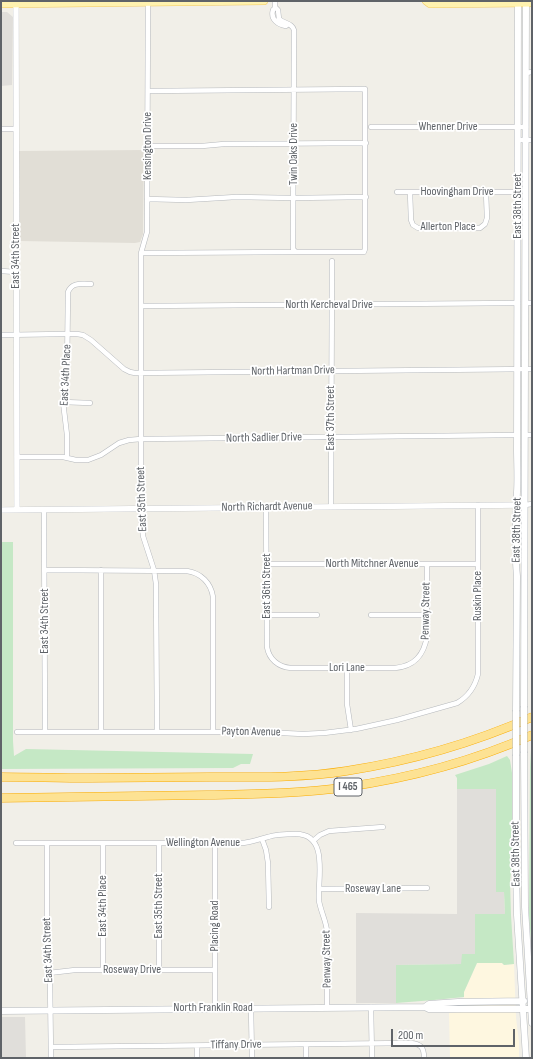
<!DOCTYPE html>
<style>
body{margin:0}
#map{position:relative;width:533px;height:1059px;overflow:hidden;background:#f1efe8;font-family:"Sofia Sans Condensed",sans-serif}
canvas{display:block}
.frame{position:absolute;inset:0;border:2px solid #5f6368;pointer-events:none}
.scale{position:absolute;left:391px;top:1029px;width:124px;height:18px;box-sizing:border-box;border:2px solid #5f6368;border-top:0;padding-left:5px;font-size:12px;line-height:14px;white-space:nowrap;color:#5f6368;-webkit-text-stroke:3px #fff;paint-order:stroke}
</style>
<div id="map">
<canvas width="533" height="1059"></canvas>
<div class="frame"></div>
<div class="scale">200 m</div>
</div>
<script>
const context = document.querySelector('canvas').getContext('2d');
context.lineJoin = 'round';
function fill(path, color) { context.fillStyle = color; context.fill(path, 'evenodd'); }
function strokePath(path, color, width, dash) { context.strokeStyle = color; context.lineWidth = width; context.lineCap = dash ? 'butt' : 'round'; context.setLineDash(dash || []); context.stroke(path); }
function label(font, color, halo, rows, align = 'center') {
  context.font = font + ' "Sofia Sans Condensed",sans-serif'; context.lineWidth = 3.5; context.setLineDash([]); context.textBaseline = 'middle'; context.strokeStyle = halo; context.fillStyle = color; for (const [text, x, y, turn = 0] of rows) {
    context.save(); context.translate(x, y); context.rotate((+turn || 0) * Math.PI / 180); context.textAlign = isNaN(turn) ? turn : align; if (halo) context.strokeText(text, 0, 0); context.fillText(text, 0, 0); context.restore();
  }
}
fill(new Path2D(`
 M477 963H502L504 965 514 964 516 1018 519 1042V1058H450L449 1013 463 1012 464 992Z`), '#fef7e0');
fill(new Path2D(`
 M1 12H7L13 17 12 85 1 86Z
 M496 788V892H504L505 914 475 954 461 964 396 965V1003H356V913L457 914V789Z
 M1 1017H25L26 1058H1Z`), '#e0deda');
fill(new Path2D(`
 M144 150 143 222V234L140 242 135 243 20 241 19 151Z`), '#e1ded6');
fill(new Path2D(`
 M1 542H13V741L14 756 26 749 253 754 250 764H241L233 768 1 769Z
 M532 749V942H531L529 915 530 767 531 750Z
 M507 756 510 760 512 773V865L510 881 511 915 514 964 504 965 502 963H477L464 992V997L434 1000 396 1003V965L461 964 462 954H475V914H505L504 892H496V789H457V778L455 775 489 764Z`), '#c5e8c5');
const minor = new Path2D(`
 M275 1C275 2 275 6 275 8 275 9 273 9 273 10 270 20 279 25 286 26L288 24
 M148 2 147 232 141 253V517L143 536 154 570 156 584 157 732
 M526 73 532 72
 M148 91C220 90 293 90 365 89V249L364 252H296L293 249 294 30C292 23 285 24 279 19L278 10 275 7
 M371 127H526
 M1 129H16
 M518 140H532
 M147 146H202L224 144 366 143
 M397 192H518
 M410 192 411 220 413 225 418 228H480L485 224 487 218 486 192
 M147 199 186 200 236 197 293 198 366 197
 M141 253 296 252
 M1 271 16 272
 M525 303H532
 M141 306 518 303
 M1 335 63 334H77L83 335 91 340 124 369 130 372 135 373 532 369
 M63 402 90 403
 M525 435H532
 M17 457H63L76 460H88L101 455 119 443 129 440 141 439 517 435
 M67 457V435L64 410 63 402 64 391 67 372 68 292C72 282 82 284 91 284
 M525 505 532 504
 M331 507 332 261
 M266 508 267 647C269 659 278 667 291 668H395C415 666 424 655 427 636V564
 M44 510 45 732
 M267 564H478
 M45 570 187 571C201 573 211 583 213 597V732
 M267 615H317
 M371 615H427
 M347 668V704L351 730
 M17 732H262L303 734 324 733 356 729 397 720 457 703C469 696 475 687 478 674V505
 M101 732V570
 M262 839 266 850 268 863 269 907
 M313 841 320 835 329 831 383 827
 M16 843H241C251 843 259 839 268 837 277 834 287 834 296 834 330 834 317 881 319 901 321 912 326 921 327 931V1008
 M47 843V953L50 981 51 1058
 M103 843V970
 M215 843V1008
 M320 889 427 888
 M159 970V843
 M49 973 75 970H215
 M371 1007 372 1058
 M251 1008 252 1058
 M306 1044V1058
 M197 1046V1058
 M51 1047 410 1043C421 1044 424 1047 424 1058`);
const tertiary = new Path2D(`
 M16 3 17 510
 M1 510 525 505`);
const secondary = new Path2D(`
 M524 706 526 1
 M516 710 517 576C514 548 516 520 517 492 518 478 517 463 517 448L518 1
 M524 753 525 907 532 1023
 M516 756V864L517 915 526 1058
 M425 1007 429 1004 458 1002 524 1001
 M1 1011 425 1007 429 1009H532`);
const primary = new Path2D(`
 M426 1 430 4 532 3
 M1 4 264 1`);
const motorway = new Path2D(`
 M1 777C30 777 60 778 89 778 129 778 170 777 210 777 256 777 301 778 346 771 410 761 473 743 532 717
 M1 798C70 797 138 796 207 795 253 794 300 794 346 787 410 778 473 761 532 735`);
strokePath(minor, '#b5b8bc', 5.5);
strokePath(tertiary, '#b5b8bc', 6);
strokePath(secondary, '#b6babf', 7);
strokePath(primary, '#f2c960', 8);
strokePath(motorway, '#f9ab00', 9);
strokePath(minor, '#fff', 4.5);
strokePath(tertiary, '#fff', 5.5);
strokePath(secondary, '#fff', 6);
strokePath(primary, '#fff2af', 7);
strokePath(motorway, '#fde293', 8);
const secondaryBridge = new Path2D(`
 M524 706V753
 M516 710V756`);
strokePath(secondaryBridge, '#b6babf', 7, []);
strokePath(secondaryBridge, '#fff', 6);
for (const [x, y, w] of [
 [348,787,28]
]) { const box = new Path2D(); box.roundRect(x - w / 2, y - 9, w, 18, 3); context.fillStyle = '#fff'; context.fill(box); strokePath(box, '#5f6368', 1); }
label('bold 11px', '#5f6368', null, [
 ["I 465",348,787]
]);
label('12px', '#5f6368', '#fff', [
 ["Whenner Drive",448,127],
 ["Kensington Drive",148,146,-90],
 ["Twin Oaks Drive",294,154,-90],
 ["Hoovingham Drive",457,192],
 ["East 38th Street",518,206,-90],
 ["Allerton Place",448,227],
 ["East 34th Street",16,256,-90],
 ["North Kercheval Drive",329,305],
 ["North Hartman Drive",293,371,-1],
 ["East 34th Place",66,375,-87],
 ["East 37th Street",331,418,-90],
 ["North Sadlier Drive",264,438,-1],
 ["East 35th Street",142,499,-92],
 ["North Richardt Avenue",267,507,-1],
 ["East 38th Street",517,530,-89],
 ["North Mitchner Avenue",372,564],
 ["East 36th Street",267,586,-90],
 ["Ruskin Place",478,596,-90],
 ["Penway Street",426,611,-89],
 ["East 34th Street",45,621,-90],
 ["Lori Lane",347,668],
 ["Payton Avenue",251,732,1],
 ["Wellington Avenue",203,843],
 ["East 38th Street",516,854,-91],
 ["Roseway Lane",373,889],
 ["East 34th Place",103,906,-90],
 ["East 35th Street",159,906,-90],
 ["Placing Road",215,926,-90],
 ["East 34th Street",48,950,-92],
 ["Penway Street",327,959,-91],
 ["Roseway Drive",132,970],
 ["North Franklin Road",213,1008],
 ["Tiffany Drive",236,1045,-1]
]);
</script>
